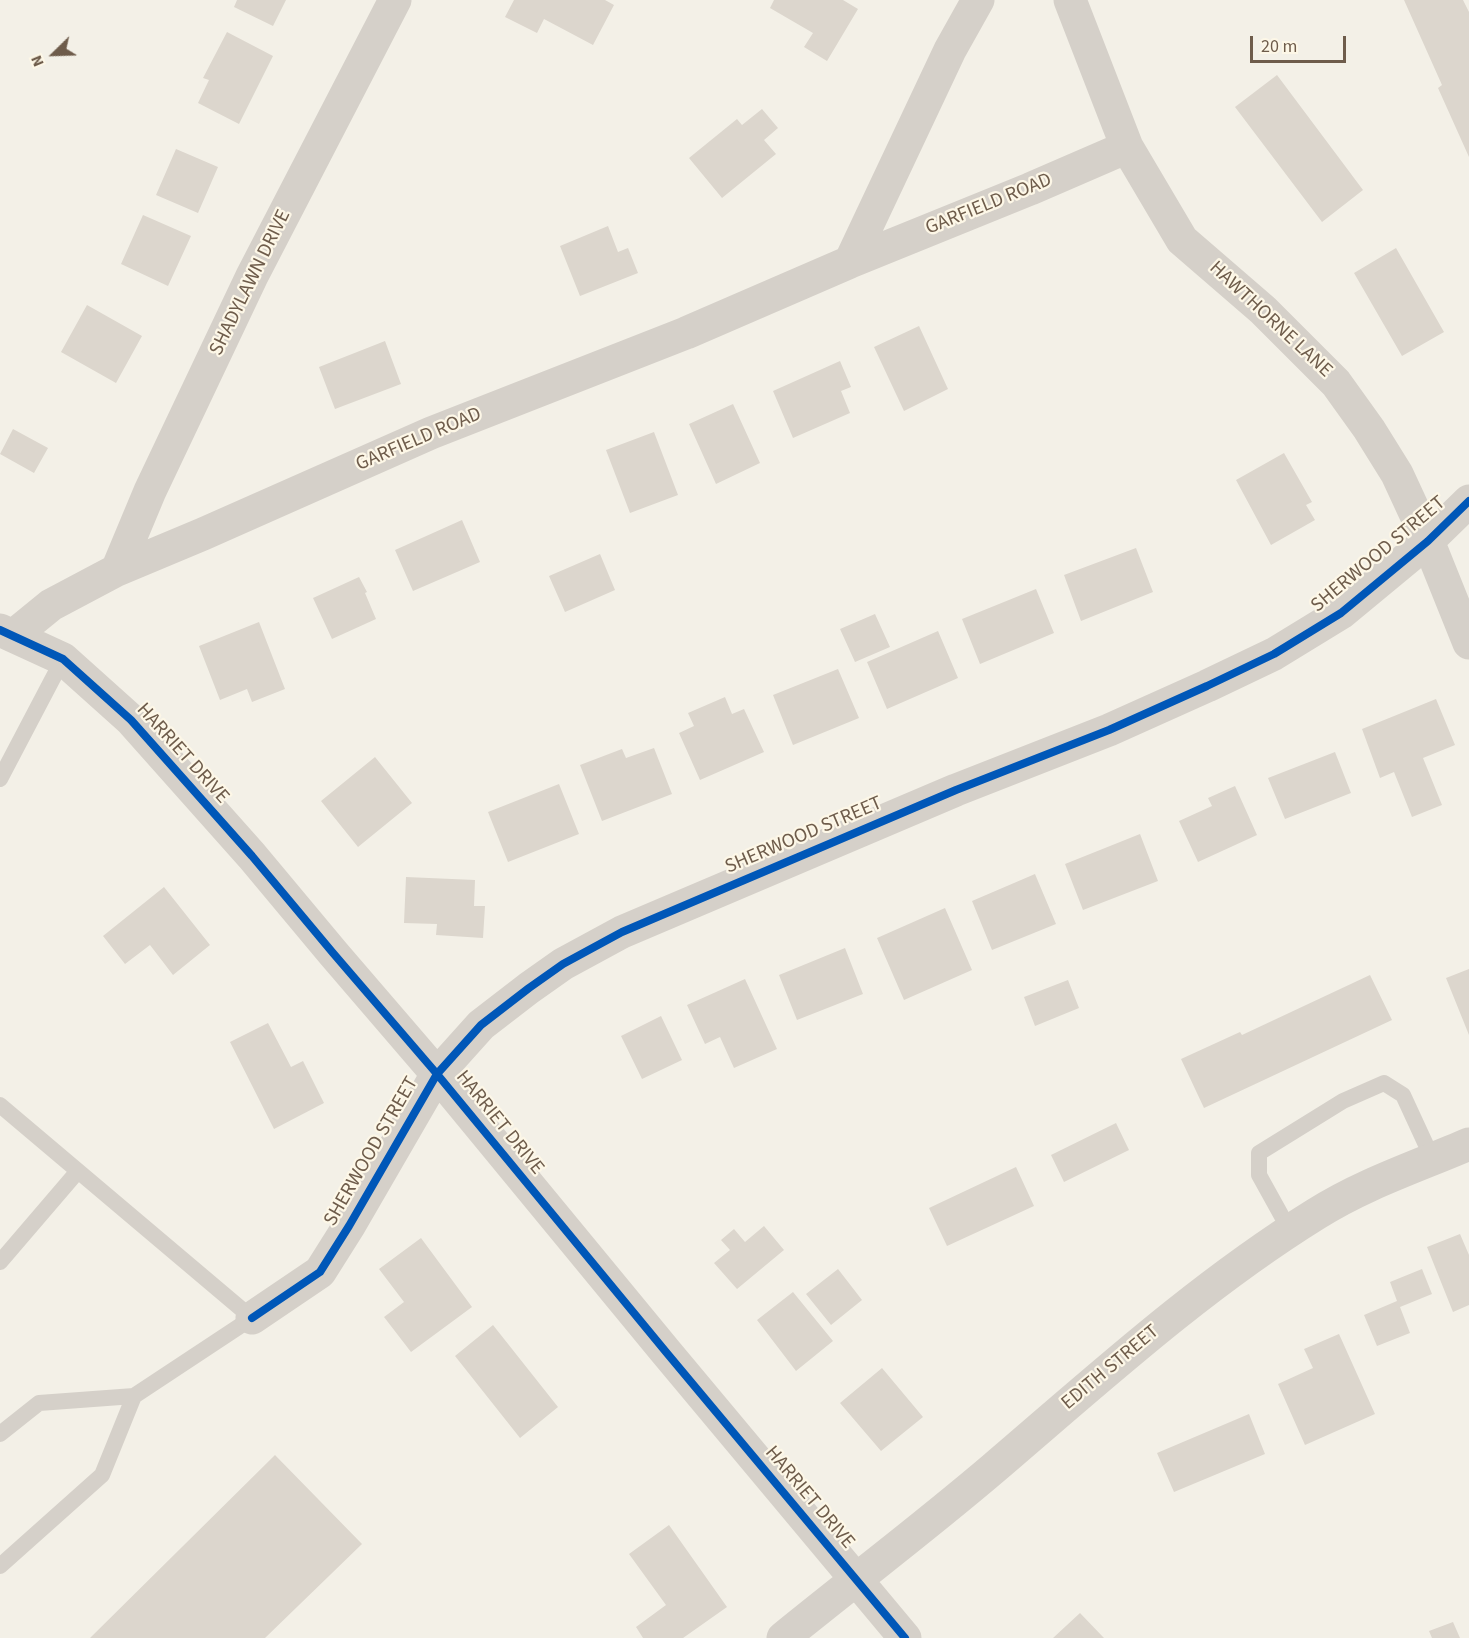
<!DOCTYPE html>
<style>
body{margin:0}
#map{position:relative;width:1469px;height:1638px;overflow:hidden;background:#f3f0e7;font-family:"Source Sans 3",sans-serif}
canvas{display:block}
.north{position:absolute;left:24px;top:24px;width:60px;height:60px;-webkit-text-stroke:4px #fdf7e7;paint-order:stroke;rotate:247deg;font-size:16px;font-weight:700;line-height:24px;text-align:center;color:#6e5c4b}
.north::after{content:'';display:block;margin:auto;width:21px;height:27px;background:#6e5c4b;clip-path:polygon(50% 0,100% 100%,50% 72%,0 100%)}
.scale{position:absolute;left:1250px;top:36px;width:96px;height:27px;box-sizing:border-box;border:3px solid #6e5c4b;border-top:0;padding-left:8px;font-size:18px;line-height:21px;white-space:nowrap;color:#6e5c4b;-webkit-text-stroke:4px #fdf7e7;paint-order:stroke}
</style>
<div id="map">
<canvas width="1469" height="1638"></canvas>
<div class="north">N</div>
<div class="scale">20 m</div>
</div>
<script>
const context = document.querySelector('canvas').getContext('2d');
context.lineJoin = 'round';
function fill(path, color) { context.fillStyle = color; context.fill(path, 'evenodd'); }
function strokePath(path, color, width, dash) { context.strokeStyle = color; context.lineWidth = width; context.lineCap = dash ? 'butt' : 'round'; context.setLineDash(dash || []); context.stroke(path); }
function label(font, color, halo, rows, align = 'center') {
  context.font = font + ' "Source Sans 3",sans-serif'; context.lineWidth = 4.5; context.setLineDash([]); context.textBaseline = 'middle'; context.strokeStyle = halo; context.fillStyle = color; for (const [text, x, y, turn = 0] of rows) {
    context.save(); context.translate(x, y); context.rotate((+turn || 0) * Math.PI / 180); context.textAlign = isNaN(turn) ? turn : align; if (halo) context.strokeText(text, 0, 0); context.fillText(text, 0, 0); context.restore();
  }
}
fill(new Path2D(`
 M237 0H286L273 26 234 7Z
 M514 0H605L614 5 593 45 544 19 537 33 505 17Z
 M774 0H843L858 9 827 61 804 47 813 33 770 8Z
 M1404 0H1463L1469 12V157L1438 88 1442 85Z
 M227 32 273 56 239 124 198 103 209 80 203 78Z
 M1277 75 1363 190 1322 222 1235 107Z
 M762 109 778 128 764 140 776 154 722 198 689 158 737 119 742 125Z
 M176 149 218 167 198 213 156 195Z
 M143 215 191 236 168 286 121 264Z
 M608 226 618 252 628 248 638 273 580 296 560 246Z
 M1396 248 1444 332 1402 356 1354 273Z
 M87 305 142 336 116 383 61 352Z
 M919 326 948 389 904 411 874 347Z
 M385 341 401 384 335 409 319 367Z
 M840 361 851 387 841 391 850 413 793 438 773 391Z
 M733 404 760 463 716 484 689 424Z
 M13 429 48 448 34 473 0 454Z
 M654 432 678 495 630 513 606 450Z
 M1284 453 1312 502 1306 505 1315 520 1271 545 1236 480Z
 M462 520 480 562 413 591 395 550Z
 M1136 548 1153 592 1081 621 1064 575Z
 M600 554 615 590 565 612 549 576Z
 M359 577 367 592 365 593 376 619 332 639 313 598Z
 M1036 589 1054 633 980 664 962 619Z
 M875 614 890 647 855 662 840 629Z
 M259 622 285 689 252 702 247 689 220 700 199 646Z
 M938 631 958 678 887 709 867 662Z
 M838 669 859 718 793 745 773 695Z
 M725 697 732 714 744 709 764 752 700 780 679 733 694 726 688 713Z
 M1436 699 1455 745 1423 758 1442 805 1412 817 1394 772 1380 778 1362 729Z
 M654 748 672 794 602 821 580 765 622 749 626 758Z
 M1335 752 1351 793 1285 819 1268 778Z
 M375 757 412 803 358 847 321 801Z
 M559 784 579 834 508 862 488 812Z
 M1235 786 1257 835 1198 862 1179 821 1212 806 1208 798Z
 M1140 834 1158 881 1083 910 1065 864Z
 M1035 874 1056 924 992 950 972 901Z
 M406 877 475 880 474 906H485L483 938 436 935 437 924 404 923Z
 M164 887 210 945 173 975 150 945 125 964 103 936Z
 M945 908 972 970 904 1000 877 938Z
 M845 948 863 994 797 1020 779 975Z
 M1469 969V1035L1446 978Z
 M1370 975 1392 1020 1204 1108 1181 1059 1240 1032 1242 1035Z
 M745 979 777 1049 734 1068 720 1037 705 1044 687 1005Z
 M1068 980 1079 1008 1035 1026 1024 997Z
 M661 1016 682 1060 642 1079 621 1036Z
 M268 1023 291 1067 303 1061 324 1103 274 1129 230 1042Z
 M1116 1123 1129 1150 1064 1182 1051 1155Z
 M1016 1167 1034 1206 947 1246 929 1208Z
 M764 1226 784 1250 737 1289 714 1263 730 1250 721 1240 734 1229 745 1242Z
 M1460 1234 1469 1255V1305L1453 1312 1427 1247Z
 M421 1238 472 1307 411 1352 384 1317 404 1302 379 1269Z
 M838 1269 862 1300 831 1325 806 1294Z
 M1422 1269 1432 1294 1400 1307 1410 1333 1377 1346 1364 1315 1397 1301 1390 1282Z
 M793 1292 833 1341 796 1371 757 1320Z
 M493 1325 558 1407 520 1438 455 1356Z
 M1339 1334 1375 1414 1305 1445 1278 1384 1313 1368 1304 1349Z
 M882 1368 923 1417 881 1451 840 1403Z
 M1249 1414 1265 1454 1174 1492 1157 1453Z
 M275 1455 362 1544 265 1638H90Z
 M669 1525 727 1607 683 1638H643L636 1627 666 1605 629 1554Z
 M1080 1613 1104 1638H1053Z
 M1453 1622 1460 1638H1432L1429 1631Z`), '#dcd6cd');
strokePath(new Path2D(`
 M0 779 63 659
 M0 1105 252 1318 134 1396 39 1403 0 1434
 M1290 1231 1259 1175V1153L1343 1101 1384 1083 1403 1095 1433 1160
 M0 1262 78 1171
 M0 1566 102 1475 134 1396`), '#d5d0c9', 16);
strokePath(new Path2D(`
 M1070 0 1127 147 1182 240 1263 310 1336 383 1369 429 1397 474 1428 541 1469 643
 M850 262 950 50 978 0
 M117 570 150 491 252 276 395 0
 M0 630 63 659 131 720 252 856 333 953 437 1074 666 1352 905 1638
 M13 636 51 605 117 570 203 534 431 433 686 333 850 262 1030 189 1127 147
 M252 1318 320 1272 349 1226 437 1074 481 1025 529 988 563 964 622 932 956 790 1109 730 1207 686 1274 654 1341 613 1428 541 1469 501
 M783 1638C853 1581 926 1526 995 1467 1098 1379 1200 1286 1316 1214 1363 1184 1418 1166 1469 1144`), '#d5d0c9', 33);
strokePath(new Path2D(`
 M0 630 63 659 131 720 252 856 333 953 437 1074 666 1352 905 1638
 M252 1318 320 1272 349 1226 437 1074 481 1025 529 988 563 964 622 932 956 790 1109 730 1207 686 1274 654 1341 613 1428 541 1469 501`), '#0057b8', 8);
label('20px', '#6e5c4b', '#fdf7e7', [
 ["GARFIELD ROAD",989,205,-22],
 ["SHADYLAWN DRIVE",251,283,-64],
 ["HAWTHORNE LANE",1270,320,43],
 ["GARFIELD ROAD",419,440,-23],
 ["SHERWOOD STREET",1379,555,-40],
 ["HARRIET DRIVE",182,754,48],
 ["SHERWOOD STREET",804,836,-23],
 ["HARRIET DRIVE",499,1123,51],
 ["SHERWOOD STREET",372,1152,-60],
 ["EDITH STREET",1111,1368,-40],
 ["HARRIET DRIVE",809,1498,50]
]);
</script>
